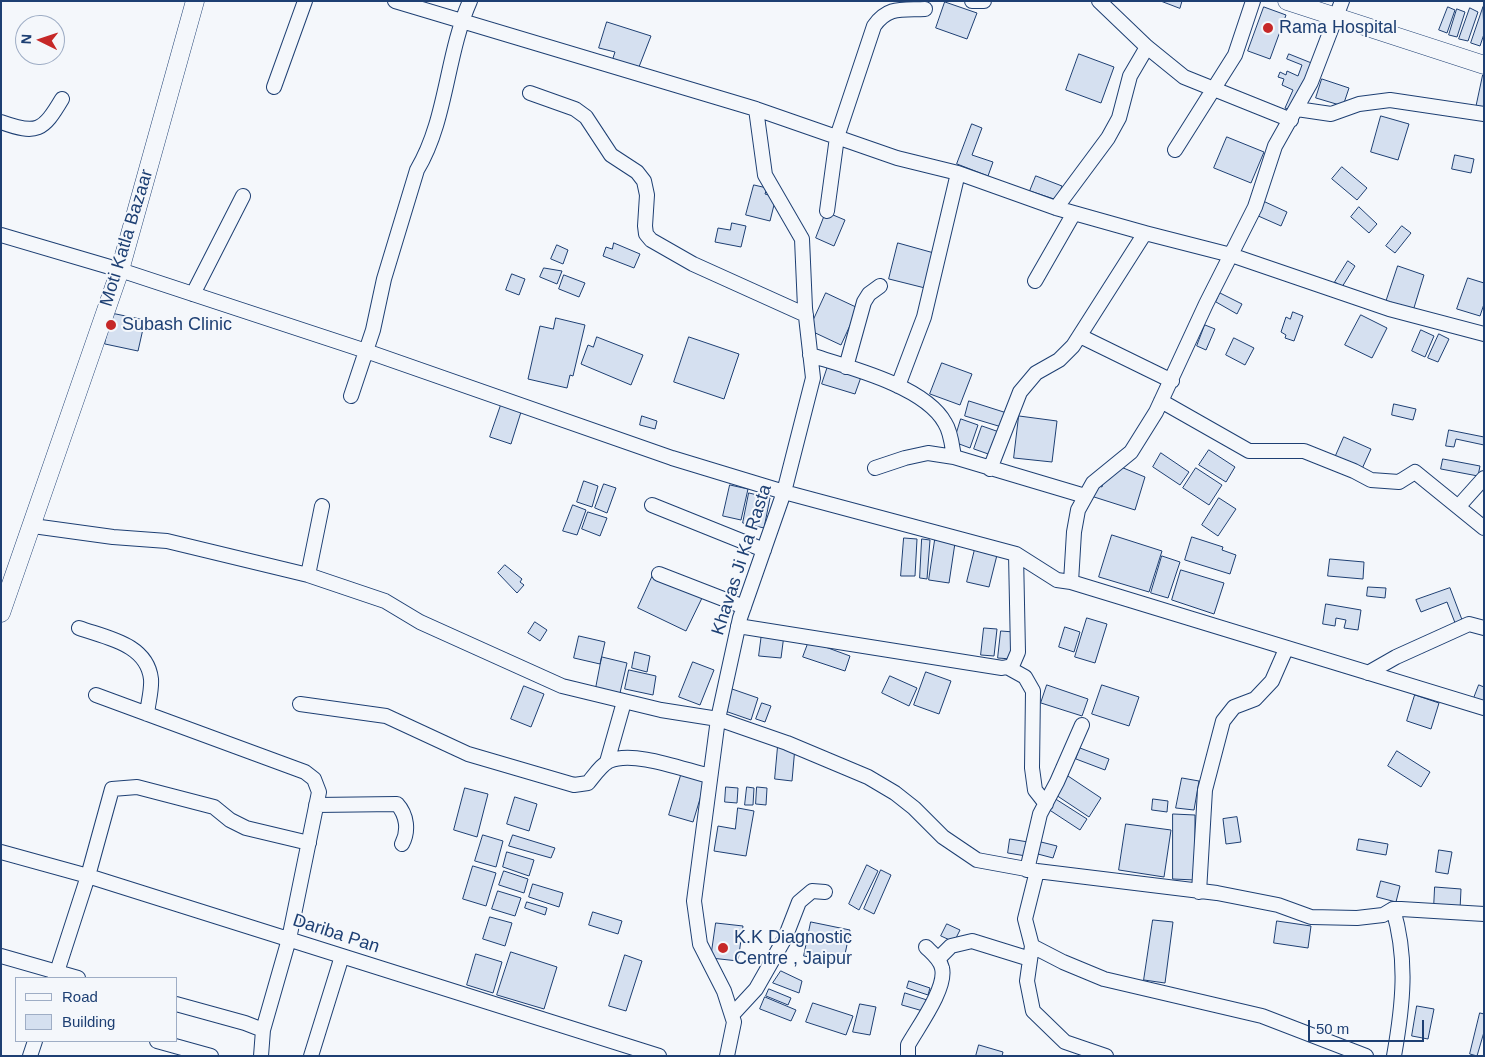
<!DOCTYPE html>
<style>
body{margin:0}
#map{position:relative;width:1485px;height:1057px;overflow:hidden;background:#f4f7fb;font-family:Helvetica,sans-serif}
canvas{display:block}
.frame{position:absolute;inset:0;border:2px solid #1d3f73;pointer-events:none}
.legend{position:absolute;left:15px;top:977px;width:162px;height:65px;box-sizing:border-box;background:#f4f7fb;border:1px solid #9eadc5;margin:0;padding:6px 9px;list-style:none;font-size:15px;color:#1d3f73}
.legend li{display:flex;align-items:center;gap:10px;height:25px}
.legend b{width:25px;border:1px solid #9eadc5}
.north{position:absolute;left:15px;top:15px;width:50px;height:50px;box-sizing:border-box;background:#f4f7fb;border:1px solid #9eadc5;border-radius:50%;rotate:274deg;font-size:14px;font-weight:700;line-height:20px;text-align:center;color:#1d3f73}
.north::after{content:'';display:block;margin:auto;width:18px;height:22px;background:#c62828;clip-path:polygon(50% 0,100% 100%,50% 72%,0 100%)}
.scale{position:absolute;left:1308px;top:1020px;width:116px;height:22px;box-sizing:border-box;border:2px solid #1d3f73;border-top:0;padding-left:6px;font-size:15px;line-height:18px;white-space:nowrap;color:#1d3f73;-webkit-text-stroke:4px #f4f7fb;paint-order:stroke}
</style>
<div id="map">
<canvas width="1485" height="1057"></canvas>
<div class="frame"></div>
<ul class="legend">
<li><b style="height:6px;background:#f4f7fb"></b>Road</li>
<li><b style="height:14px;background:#d5e0f0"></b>Building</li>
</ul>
<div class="north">N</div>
<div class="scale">50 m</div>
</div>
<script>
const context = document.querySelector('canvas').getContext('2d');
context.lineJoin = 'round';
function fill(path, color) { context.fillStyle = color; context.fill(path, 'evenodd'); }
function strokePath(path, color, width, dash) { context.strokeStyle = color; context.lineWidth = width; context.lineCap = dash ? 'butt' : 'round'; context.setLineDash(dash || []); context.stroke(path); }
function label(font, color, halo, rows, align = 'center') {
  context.font = font + ' Helvetica,sans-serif'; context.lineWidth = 4; context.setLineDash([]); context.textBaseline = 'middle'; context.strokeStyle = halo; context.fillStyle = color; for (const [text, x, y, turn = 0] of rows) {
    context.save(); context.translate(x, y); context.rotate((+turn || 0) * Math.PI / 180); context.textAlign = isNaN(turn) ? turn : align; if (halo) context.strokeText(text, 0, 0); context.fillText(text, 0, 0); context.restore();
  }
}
const building = new Path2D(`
 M1161 1H1182L1180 8Z
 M945 2 977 13 967 39 936 28Z
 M1264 7 1286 15 1270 59 1248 51Z
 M1448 7 1455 10 1447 33 1439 30Z
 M1483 7 1484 34 1480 46 1471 43Z
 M1470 8 1478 12 1468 41 1459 39Z
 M1457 9 1465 12 1457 37 1449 35Z
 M607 22 651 36 637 72 611 64 615 52 599 48Z
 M1079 54 1114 67 1101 103 1066 90Z
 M1289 54 1314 64 1294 112 1285 108 1293 90 1282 85 1284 79 1278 77 1280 72 1286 75 1287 71 1298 76 1302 65 1287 59Z
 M1483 75H1484V110L1476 108Z
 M1322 79 1349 88 1343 106 1316 98Z
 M1381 116 1409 124 1398 160 1371 152Z
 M972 124 982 128 972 155 993 162 988 176 957 164Z
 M1227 137 1264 152 1251 183 1214 168Z
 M1455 155 1474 159 1471 173 1452 169Z
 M1342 167 1367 188 1357 200 1332 179Z
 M1036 176 1062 186 1057 200 1030 191Z
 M754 185 767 188 765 194 776 197 770 221 746 215Z
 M1263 201 1287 212 1281 226 1256 215Z
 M1359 207 1377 224 1369 233 1351 217Z
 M826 212 845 220 834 246 816 238Z
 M732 223 746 226 741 247 715 242 718 228 730 230Z
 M1402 226 1411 233 1395 253 1386 246Z
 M614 243 640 254 634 268 603 256 606 247 612 249Z
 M898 243 934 253 925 288 889 279Z
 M557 245 568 250 563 264 551 259Z
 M1348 261 1355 266 1342 287 1335 282Z
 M1398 266 1424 275 1413 311 1386 302Z
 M544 268 562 271 557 284 540 277Z
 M512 274 525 279 519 295 506 290Z
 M564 275 585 283 579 297 559 289Z
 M1468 278 1484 283V304L1480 316 1457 309Z
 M826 293 858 308 841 345 809 330Z
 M1220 293 1242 304 1237 314 1216 302Z
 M1293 312 1303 316 1294 341 1285 338 1286 335 1281 332 1286 317 1290 319Z
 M111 313 145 320 138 351 105 344Z
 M1361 315 1387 328 1372 358 1345 345Z
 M556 318 585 325 573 376 570 375 567 388 528 379 540 326 553 329Z
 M1205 325 1215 329 1206 350 1197 346Z
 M1421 330 1434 336 1425 357 1412 351Z
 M1439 334 1449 339 1438 362 1428 358Z
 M597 337 643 355 631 385 581 364 588 345 593 347Z
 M689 337 739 354 724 399 674 382Z
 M1234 338 1254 348 1245 365 1226 355Z
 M942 363 972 374 960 405 930 394Z
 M828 366 861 377 855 394 822 384Z
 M969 401 1010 414 1005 428 965 416Z
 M1394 404 1416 409 1413 420 1392 415Z
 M501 405 521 412 511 444 490 437Z
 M642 416 657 421 655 429 640 425Z
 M1019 416 1057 421 1052 462 1014 458Z
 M961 419 978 425 970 448 954 442Z
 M982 426 1002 433 994 456 974 449Z
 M1449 430 1484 437V445L1456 439 1454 447 1446 446Z
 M1344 437 1371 449 1361 471 1334 460Z
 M1209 450 1235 467 1226 482 1199 465Z
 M1161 453 1189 472 1180 485 1153 467Z
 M1443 459 1480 466 1478 476 1441 469Z
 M1121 467 1145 477 1135 510 1091 496 1095 484 1102 487 1104 478 1109 479Z
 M1196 468 1222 485 1209 505 1183 488Z
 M584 481 598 486 592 507 577 502Z
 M604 484 616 488 607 513 595 508Z
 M730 485 748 489 741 520 723 516Z
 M749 493 770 498 764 528 743 523Z
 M1219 498 1236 509 1218 536 1202 525Z
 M573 505 586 510 577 535 563 531Z
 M588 512 607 518 600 536 582 529Z
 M1112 535 1162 551 1149 592 1099 577Z
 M1192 537 1223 547 1222 550 1236 555 1230 574 1185 560Z
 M904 538 917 539 915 576H901Z
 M922 539 930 540 927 579 920 578Z
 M935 540 955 543 949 583 929 580Z
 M975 549 997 555 989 587 967 582Z
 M1162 556 1180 562 1168 598 1151 593Z
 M1330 559 1364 562 1363 579 1328 576Z
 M505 565 522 579 520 582 524 585 517 593 498 573Z
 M1181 570 1224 583 1214 614 1172 600Z
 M653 575 702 598 686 631 638 608Z
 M1368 587 1386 588 1385 598 1367 596Z
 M1450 588 1464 625 1457 628 1447 602 1421 612 1416 600Z
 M1326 604 1361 610 1358 630 1344 628 1346 620 1336 618 1335 626 1323 624Z
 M1087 618 1107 624 1095 663 1075 657Z
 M535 622 547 630 540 641 528 633Z
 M1065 627 1080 632 1074 652 1059 647Z
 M984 628 997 629 994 656 981 655Z
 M1001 631 1014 632 1011 659 998 658Z
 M762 633 784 635 781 658 759 656Z
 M579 636 605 642 600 664 574 658Z
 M809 641 850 656 845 671 803 657Z
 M635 652 650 656 647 672 632 668Z
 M602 657 627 663 620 693 596 688Z
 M693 662 714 670 700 705 679 697Z
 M629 670 656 676 653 695 625 689Z
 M926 672 951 681 939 714 914 705Z
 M890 676 917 688 909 706 882 693Z
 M1047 685 1088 699 1082 716 1041 703Z
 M1102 685 1139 697 1129 726 1092 714Z
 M1479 685 1484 687V702L1474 698Z
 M524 686 544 694 531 727 511 719Z
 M732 689 758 698 751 720 725 711Z
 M1415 695 1439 703 1431 729 1407 721Z
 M762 703 771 706 765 722 756 719Z
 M778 746 795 747 792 781 775 779Z
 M1080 748 1109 759 1105 770 1076 759Z
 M1397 751 1430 772 1421 787 1388 766Z
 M682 772 706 779 693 822 669 815Z
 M1068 776 1101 798 1089 817 1056 795Z
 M1182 778 1199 781 1194 810 1176 808Z
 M726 787 738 788 737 803 725 802Z
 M747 787 754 788 753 805H745Z
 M757 787 767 788 766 805 756 804Z
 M465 788 488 794 477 837 454 830Z
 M515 797 537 804 529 831 507 824Z
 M1054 798 1087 819 1080 830 1048 809Z
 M1153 799 1168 801 1167 812 1152 810Z
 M738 808 754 811 746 856 714 851 718 826 735 829Z
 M1173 814 1195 815V880L1173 879Z
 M1237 817 1241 842 1226 844 1223 819Z
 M1126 824 1171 830 1164 877 1119 870Z
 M483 835 503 841 496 867 475 861Z
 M513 835 555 848 551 858 509 846Z
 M1010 839 1028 842 1026 856 1008 853Z
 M1359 839 1388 844 1386 855 1357 850Z
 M1037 841 1057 846 1053 858 1034 853Z
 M1439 850 1452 852 1448 874 1436 872Z
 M507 852 534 860 529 876 503 867Z
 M867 865 878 871 859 910 849 904Z
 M473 866 496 873 486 906 463 899Z
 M881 870 891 875 874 914 864 909Z
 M504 871 528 879 524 893 499 885Z
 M1381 881 1400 886 1396 902 1377 897Z
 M533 884 563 893 559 907 529 897Z
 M1435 887 1461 889 1460 910 1434 908Z
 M498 891 521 898 515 916 492 909Z
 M527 902 547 908 545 915 525 908Z
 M593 912 622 921 618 934 589 925Z
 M490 917 512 923 505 946 483 939Z
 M1153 920 1173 922 1165 983 1144 980Z
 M1277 921 1311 926 1308 948 1274 943Z
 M811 922 850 930 843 964 804 956Z
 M716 923 743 926 738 961 711 958Z
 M947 924 960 930 954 942 941 936Z
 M511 952 557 967 544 1009 497 995Z
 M476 954 502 962 493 993 467 985Z
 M625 955 642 961 626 1011 609 1006Z
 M781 971 802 981 799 993 773 983Z
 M909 981 930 988 928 995 907 988Z
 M769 989 791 998 788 1005 766 996Z
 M905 993 927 1000 923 1011 902 1005Z
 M765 997 796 1010 791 1021 760 1009Z
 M813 1003 853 1016 846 1035 806 1022Z
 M860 1004 876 1007 870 1035 853 1032Z
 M1417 1006 1434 1009 1428 1039 1412 1036Z
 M1480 1013 1484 1014V1032L1477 1056 1470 1054Z
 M979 1045 1003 1052 1002 1056H976Z`);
fill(building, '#d5e0f0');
strokePath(building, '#1d3f73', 1);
const minor = new Path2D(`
 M395 1 756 109 897 158 958 173 1056 208 1145 233 1231 255 1389 309 1484 334
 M972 1H984
 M1099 1 1147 47 1184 77 1291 120
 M274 87 305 1
 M530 93 575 109 586 117 611 155 637 172 644 181 647 195 645 226 646 234 651 240 693 264 806 315
 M1297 109 1331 114 1359 104 1390 100 1484 114
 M1 122C37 135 43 131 62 99
 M1175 150 1235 55 1253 1
 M1056 208 1108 138 1119 118 1130 76 1147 47
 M827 211 837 137 874 26C888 6 902 10 925 9
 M1 235 120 270 366 351 672 458 784 492 1016 554 1057 580 1071 582 1484 708
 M1035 281 1074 213
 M193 294 243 196
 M1080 336 1172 381
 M810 355C848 367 925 386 945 423 951 432 952 446 954 457
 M846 367 864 302 869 294 880 286
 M898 386 924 317 958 173
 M351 396 373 330 384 279 417 170C447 120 446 55 470 1
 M1161 401 1249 451H1304L1354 471 1371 480 1399 482 1415 472 1484 528
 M875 468 905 458 928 453 954 457 1085 496
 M990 469 1020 392 1036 373 1059 360 1073 346 1145 233
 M652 505 764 550
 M1458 507 1484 478
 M33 526 113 537 167 541 308 575 385 601 420 622 562 686 661 710 718 719 787 743 868 777 895 793 914 808 943 837 977 860 1037 871 1217 893 1278 905 1311 917 1357 918 1383 915 1393 909H1401L1484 914
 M659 574 744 607
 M308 575 322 506
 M1071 582 1074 532 1078 510 1093 483 1131 452 1156 412 1206 304 1255 207 1275 146 1311 82 1342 1
 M738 626 1002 668 1012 666 1018 652 1016 554
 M79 628C107 638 147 644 151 679 152 690 148 703 147 714
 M1007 667 1025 677 1033 691 1032 768 1035 790 1046 804
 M1368 673 1396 657 1469 624 1484 628
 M96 695 305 772 314 779 319 792 289 939 263 1030
 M300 704 386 716 468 754 574 785 588 783C593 777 601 765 609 761 634 750 684 770 710 776
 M607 762 624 702
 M316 805 397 804C407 815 409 831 402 844
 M1 852 88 876 659 1056
 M1027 870 1040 814 1057 782 1082 725
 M1037 871 1025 919 1032 946 1063 962 1104 979 1262 1016 1366 1056
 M1199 892 1205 790 1223 721 1234 707 1255 699 1272 681 1286 649
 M1393 909C1408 959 1403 1005 1394 1056
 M1032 946 1027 981 1033 1011 1065 1042 1106 1056
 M1 956 78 978
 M938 959 951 946 972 941 1030 959
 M55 978 88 876 112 789 137 787 214 807 230 820 246 828 309 843
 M176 1004 245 1023 263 1030 261 1056
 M732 1015 756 989 785 938 799 902 812 891 825 892
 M157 1041 211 1056
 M30 1056 35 1041
 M311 1056 342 956
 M727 1056 734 1022 724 991 700 944 694 901 718 719 740 618 784 492 813 378 805 308 802 239 765 175 756 109
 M908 1056V1045C918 1027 947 988 942 968 940 959 932 953 926 947`);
const tertiary = new Path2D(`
 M1287 1 1484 65
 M1 613 120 270 195 1`);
strokePath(minor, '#1d3f73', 16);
strokePath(tertiary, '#1d3f73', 19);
strokePath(minor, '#f4f7fb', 14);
strokePath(tertiary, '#f4f7fb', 18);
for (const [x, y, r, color] of [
 [1268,28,6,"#c62828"],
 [111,325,6,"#c62828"],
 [723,948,6,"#c62828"]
]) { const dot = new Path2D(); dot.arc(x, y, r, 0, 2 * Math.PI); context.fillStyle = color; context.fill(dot); strokePath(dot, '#f4f7fb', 2); }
label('18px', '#1d3f73', '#f4f7fb', [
 ["Rama Hospital",1279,28],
 ["Subash Clinic",122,325],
 ["K.K Diagnostic",734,938],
 ["Centre , Jaipur",734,959]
], 'left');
label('18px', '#1d3f73', '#f4f7fb', [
 ["Moti Katla Bazaar",127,238,-73],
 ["Khavas Ji Ka Rasta",742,560,-72],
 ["Dariba Pan",336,934,18]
]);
</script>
